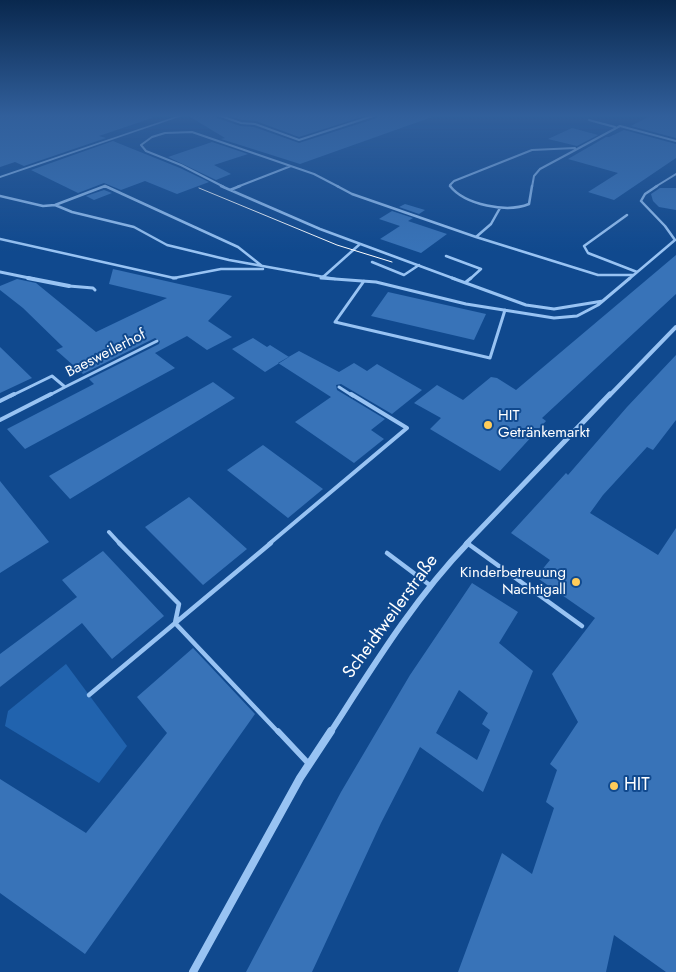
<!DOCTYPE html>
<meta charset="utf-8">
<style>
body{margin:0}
canvas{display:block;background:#10498e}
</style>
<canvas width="676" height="972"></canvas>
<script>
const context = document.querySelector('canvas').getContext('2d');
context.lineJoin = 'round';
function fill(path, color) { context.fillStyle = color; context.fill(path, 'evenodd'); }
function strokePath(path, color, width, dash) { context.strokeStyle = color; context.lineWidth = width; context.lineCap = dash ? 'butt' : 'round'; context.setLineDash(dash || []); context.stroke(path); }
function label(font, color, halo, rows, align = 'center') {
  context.font = font + ' Jost,sans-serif'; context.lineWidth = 4; context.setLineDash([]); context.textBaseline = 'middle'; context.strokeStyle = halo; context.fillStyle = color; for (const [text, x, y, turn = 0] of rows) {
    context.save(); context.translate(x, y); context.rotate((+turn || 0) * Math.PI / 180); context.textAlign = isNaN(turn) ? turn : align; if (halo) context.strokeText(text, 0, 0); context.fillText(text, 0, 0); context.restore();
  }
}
fill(new Path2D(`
 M66 664 127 746 99 783 5 726 8 711Z`), '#2163ae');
fill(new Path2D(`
 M0 115H151L152 118 99 136 106 138 24 166 15 162 0 167Z
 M187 115H215L217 118 240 126 254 127 299 143 377 118 379 115H431L432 117 300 164 221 139 225 138Z
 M226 115H368L299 137 256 121 242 120Z
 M652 115H676V138L631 126Z
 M572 128 598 135 577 146 548 139Z
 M624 130 676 144V158L614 200 588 192 618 173 568 159 606 137H609Z
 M113 141 180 168 209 182 177 194 145 181 121 190 104 183 78 193 31 170Z
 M212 142 248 154 214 165 231 174 216 180 168 157Z
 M660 188H676V210L659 207 653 201 651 194Z
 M104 190 112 193 94 200 86 196Z
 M405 204 425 210 419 214 399 207Z
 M392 211 413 218 408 221 447 234 421 253 380 239 400 226 379 219Z
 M676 255V294L542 418 546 421 500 471 430 429 441 418 414 403 437 385 463 400 491 377 497 378 516 390Z
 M113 269 232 296 208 321 232 337 207 350 187 336 155 353 175 368 25 449 7 429 94 384 89 379 159 344 160 341 155 338 83 374 56 350 63 347 23 308 0 290V286L17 279 36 283 96 332 167 298 109 284Z
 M388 292 486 314 474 340 371 316Z
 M253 338 267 347 270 345 289 357 265 372 232 349Z
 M0 347 32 378 0 393Z
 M299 351 339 372 354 363 367 371 377 364 422 390 392 414 341 384 336 385 337 390 385 419 371 430 384 439 354 463 295 422 331 397 278 363Z
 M676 355V420L653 450 647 447 603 495 590 513 658 555 676 528V972H666L614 935 606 972H458L502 853 532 874 554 808 546 802 557 770 550 764 578 722 552 674 595 618 536 577 550 560 511 533 566 473 568 475 627 407Z
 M213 382 235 398 70 499 49 476Z
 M263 445 323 489 288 518 227 470Z
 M0 481 49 542 0 573Z
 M189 497 247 549 203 585 145 527Z
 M103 551 164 616 112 659 82 623 0 687V654L77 597 62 580Z
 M472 583 518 612 499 643 533 671 483 792 420 747 381 823 312 972H246L341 792 410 675ZM459 690 488 713 482 724 490 730 477 760 436 733Z
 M193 648 255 714 85 954 0 893V779L86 833 167 733 137 697Z`), '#3873b8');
strokePath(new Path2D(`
 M218 115 241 123 255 124 299 140 376 115
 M589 120 615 127
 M102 187H108
 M224 187 181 165 146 151 141 145 152 137 165 133 192 132 314 174 339 187
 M237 187 291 166
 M451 187 450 185 454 181 532 150 575 148
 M532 187 534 176 540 169 620 126 676 141
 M655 187 676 174`), '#98c3f3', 2);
strokePath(new Path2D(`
 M105 186 238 247 262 266
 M221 186 320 229 455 279
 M337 186 352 194 476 237 598 275H633
 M450 186C465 205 507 213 529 204L532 186
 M230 190 240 186
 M0 196 43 206 55 205 105 186
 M55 205 72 212 134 227 167 245 229 260 335 279
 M627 215 584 246 588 253 637 272
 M476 237 491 224 500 208
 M0 239 174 278 221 269H263
 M446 256 481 269 470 279
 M372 262 404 275 419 265
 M323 277 360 244
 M629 279 675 240 665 226 641 201 645 194 657 186`), '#98c3f3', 2.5);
strokePath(new Path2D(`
 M173 278H176
 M321 278 376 282 466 304 554 318 577 316 598 305 630 278
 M452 278 526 305 554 309 603 301
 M364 281 335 322 490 358 505 310
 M466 282 471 278
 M69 286 93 288 95 290
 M339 387 353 396
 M11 396 52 376 65 387 157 341
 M48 396 65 387`), '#98c3f3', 3);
strokePath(new Path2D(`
 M0 401 14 394
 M0 420 51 394
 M109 532 120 544
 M269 544 407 428 351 394`), '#98c3f3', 4);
strokePath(new Path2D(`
 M119 543 179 604 175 623 279 733
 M467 543 582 626
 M387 553 431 586
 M89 695 271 543`), '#98c3f3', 4.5);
strokePath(new Path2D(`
 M278 731 308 763`), '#98c3f3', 5.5);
strokePath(new Path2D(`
 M0 272 34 279`), '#98c3f3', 3);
strokePath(new Path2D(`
 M28 278 69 286
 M609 396 676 327`), '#98c3f3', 4);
strokePath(new Path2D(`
 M466 544 610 394`), '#98c3f3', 5);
strokePath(new Path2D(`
 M330 733C372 668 414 599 468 543`), '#98c3f3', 6);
strokePath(new Path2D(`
 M193 972 300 778 331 731`), '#98c3f3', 8);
fill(new Path2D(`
 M180 115H185L0 178V176Z`), '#98c3f3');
strokePath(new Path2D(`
 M199 188 337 245 392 262`), '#fff', 1);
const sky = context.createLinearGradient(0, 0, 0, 251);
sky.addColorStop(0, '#09284e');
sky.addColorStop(0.46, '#315f9b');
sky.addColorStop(1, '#315f9b00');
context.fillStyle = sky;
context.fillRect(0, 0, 676, 251);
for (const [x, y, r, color] of [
 [488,425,5,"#ffcc5a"],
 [576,582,5,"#ffcc5a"],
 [614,786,5,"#ffcc5a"]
]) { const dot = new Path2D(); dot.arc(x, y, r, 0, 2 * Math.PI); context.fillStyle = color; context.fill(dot); strokePath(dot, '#10498e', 2); }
label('15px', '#fff', '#10498e', [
 ["Baesweilerhof",106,354,-27]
]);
label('15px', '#fff', '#10498e', [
 ["HIT",498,416],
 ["Getränkemarkt",498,433],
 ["Kinderbetreuung",566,573,"right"],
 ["Nachtigall",566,590,"right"]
], 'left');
label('18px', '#fff', '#10498e', [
 ["Scheidtweilerstraße",391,617,-54]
]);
label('18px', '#fff', '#10498e', [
 ["HIT",624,786]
], 'left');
</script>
